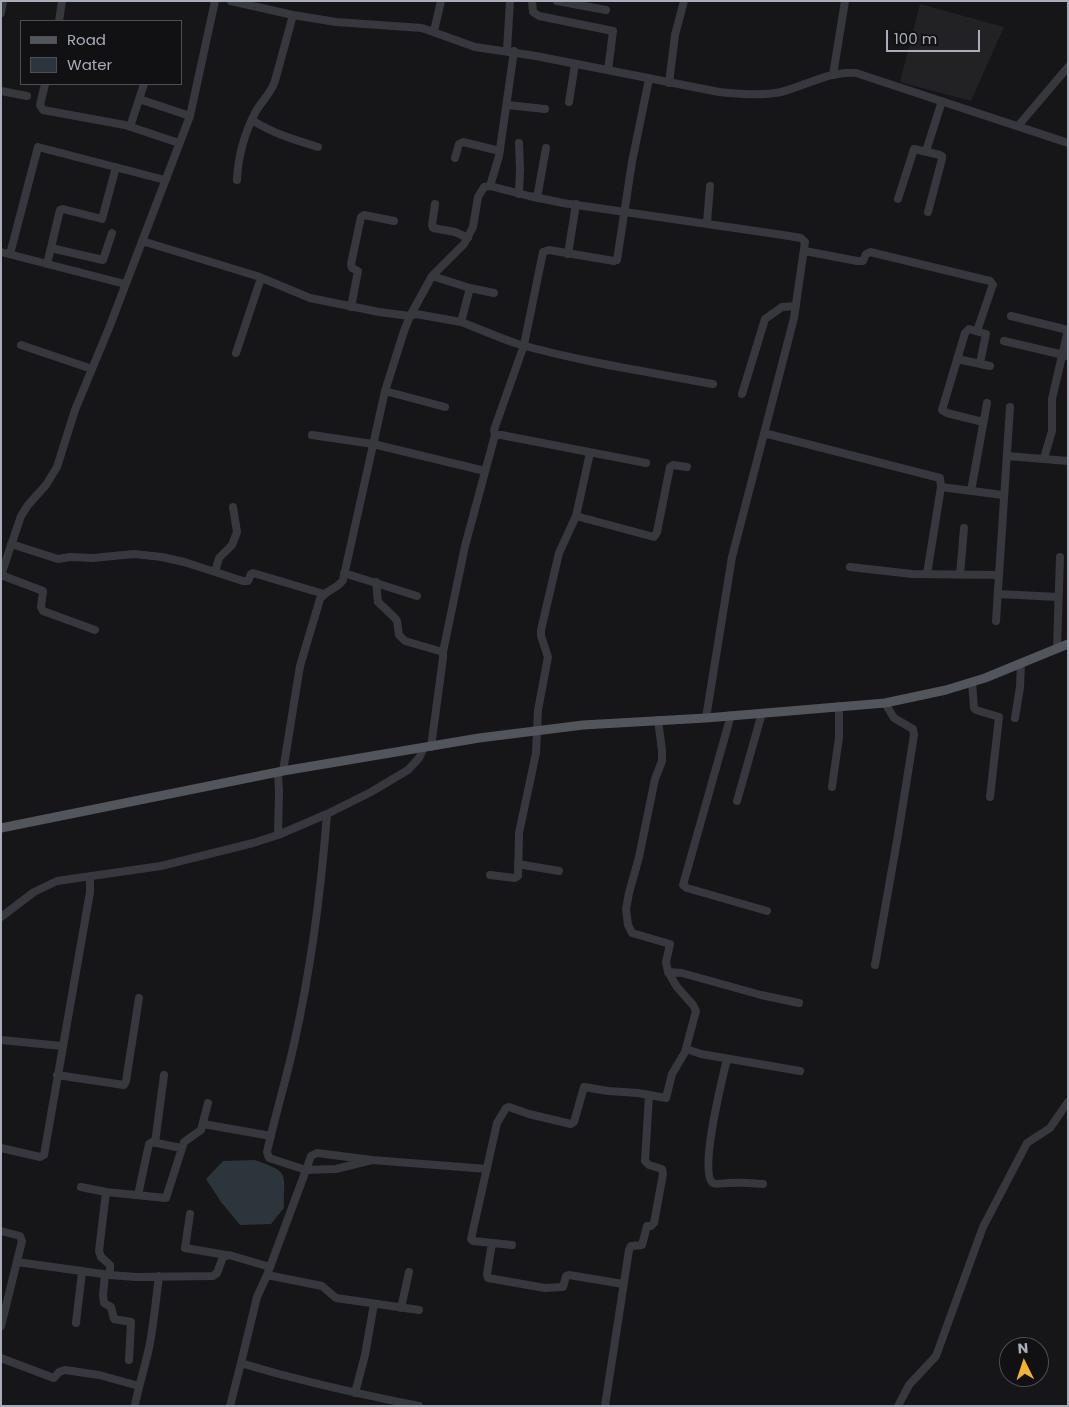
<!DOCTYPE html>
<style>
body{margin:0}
#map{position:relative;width:1069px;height:1407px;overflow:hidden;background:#161618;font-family:Poppins,sans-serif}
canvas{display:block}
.frame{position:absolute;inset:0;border:2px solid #a8adb8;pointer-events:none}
.legend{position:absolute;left:20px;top:20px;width:162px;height:65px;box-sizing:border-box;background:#111113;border:1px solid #4d4f55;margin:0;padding:6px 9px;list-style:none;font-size:15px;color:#a8adb8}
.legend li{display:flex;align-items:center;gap:10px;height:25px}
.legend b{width:25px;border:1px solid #4d4f55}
.north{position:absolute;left:999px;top:1337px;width:50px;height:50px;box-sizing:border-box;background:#111113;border:1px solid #4d4f55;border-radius:50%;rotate:356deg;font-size:14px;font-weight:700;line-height:20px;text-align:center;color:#a8adb8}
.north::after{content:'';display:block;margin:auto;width:18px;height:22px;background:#f2b134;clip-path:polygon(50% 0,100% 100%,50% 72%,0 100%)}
.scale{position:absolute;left:886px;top:30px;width:94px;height:22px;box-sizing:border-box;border:2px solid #a8adb8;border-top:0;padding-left:6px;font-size:15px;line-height:18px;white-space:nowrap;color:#a8adb8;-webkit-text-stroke:4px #111113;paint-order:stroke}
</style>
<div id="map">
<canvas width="1069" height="1407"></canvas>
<div class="frame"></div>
<ul class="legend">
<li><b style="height:6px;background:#53555c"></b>Road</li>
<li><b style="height:14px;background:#2c353c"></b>Water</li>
</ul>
<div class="north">N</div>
<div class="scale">100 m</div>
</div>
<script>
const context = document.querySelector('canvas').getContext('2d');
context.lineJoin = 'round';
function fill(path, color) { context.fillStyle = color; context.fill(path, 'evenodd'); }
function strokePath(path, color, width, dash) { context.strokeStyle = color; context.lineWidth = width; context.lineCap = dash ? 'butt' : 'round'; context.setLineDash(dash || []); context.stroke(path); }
fill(new Path2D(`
 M920 4 1004 27 971 101 900 82Z`), '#222225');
fill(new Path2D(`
 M255 1160C290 1173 284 1171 284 1208L271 1224 240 1225 221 1202 206 1179 223 1161Z`), '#2c353c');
strokePath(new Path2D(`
 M231 1 293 15 336 22 422 28 475 47 536 56 719 92C739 94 761 96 781 92 805 86 831 70 856 73L1068 143
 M532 1 533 12 539 16 613 31 608 70
 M557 1 606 10
 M1 13 3 1
 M59 21 62 1
 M434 31 441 1
 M507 50 510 1
 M833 75 845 1
 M669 83 675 35 684 1
 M45 84 40 105 43 110 125 125 179 143
 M1 91 27 96
 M139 99 190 116
 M569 102 575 64
 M507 105 545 109
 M252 120C272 133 295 140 318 147
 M1018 126 1068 67
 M130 127 144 84
 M519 143 520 169 519 194
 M926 151 942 101
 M455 158 459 144 463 142 500 151
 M237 180C238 157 245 132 256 111 262 101 271 93 275 81L293 15
 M490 186 529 196 563 203 783 235 801 238 805 242 794 318 732 557 706 718
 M537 198 546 148
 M898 199 914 149 940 155 942 156V159L928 212
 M435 204 432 225 433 228 455 232 468 238
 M707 223 710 186
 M142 241 257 276 310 298 379 312 410 316 416 314 461 322
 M51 248 103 260 112 233
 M805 251 857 261H863L866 254 870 252 990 281 993 285 992 287 977 331
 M1 252 125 284
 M10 254 38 147 165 180
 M568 254 576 204
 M47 264 60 210 63 209 102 219 116 167
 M432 276 470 288 461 322C480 329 499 338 518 344 582 362 648 372 713 384
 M470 288 494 293
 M351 307 358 271 352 268 351 264 361 217 364 215 394 221
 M1011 316 1068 330
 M1004 341 1068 356
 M21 345 92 369
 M236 353 261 278
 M957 359 990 366
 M980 363 986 334 969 329 965 333 942 410 947 413 983 422
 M385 391 445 407
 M742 394 765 319 782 307 796 306
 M764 433 940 478 941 487 927 574
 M312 435 373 444 485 471
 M495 435 494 430 524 345 543 252 549 250 614 261 617 260 632 162 649 79
 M1007 456 1068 461
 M1044 458 1052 431V399L1068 330
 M941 487 1003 495
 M971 491 987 403
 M576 516 654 537 657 532 670 467 673 465 687 467
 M11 544 58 559 70 557 93 558 134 554 162 557 184 562 243 581H248L251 574 253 573 324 594
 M850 567 912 574 999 575
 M215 572 219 558 232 545 237 532 233 507
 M344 573 417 596
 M1 575 21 516 28 505 46 485 57 467 75 410 109 328 190 116 215 1
 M1 575 43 591 41 607 43 611 95 630
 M960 575 964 528
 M376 582 378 602 394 617 397 621 399 635 405 641 443 652V658L431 747
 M998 594 1058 597
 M996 621 1010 407
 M1057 649 1060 557
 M443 652 465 546 495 435H501L646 463
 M972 682 974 708 976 710 999 717 990 797
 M731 715 683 885 687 888 767 911
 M1015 718 1020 687 1021 663
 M283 771 300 666 320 599C326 590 337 589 343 580L385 391 404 331 410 316 432 276 464 244 473 227 478 197 484 187 490 186 499 156 514 51
 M278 772 279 792 278 835
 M832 787 839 737V706
 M737 801 762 713
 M327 814C321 891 311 969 294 1044 286 1080 275 1116 267 1152L269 1158 306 1170 267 1275 257 1297 241 1363C299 1381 359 1394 419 1406
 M518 864 559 871
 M490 875 515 878 518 876 519 833 536 753 538 710 548 657 541 636V630L559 553 576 516 590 453
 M1 917 34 892 57 881 161 866 253 843 278 835 327 814 371 792 408 770 419 758 424 748
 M875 965 898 835 914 735 913 729 894 718 885 703
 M668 972 682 973 761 995 799 1003
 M1 1040 62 1046
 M686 1049 701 1054 800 1071
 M727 1059C723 1076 698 1175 713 1183 716 1185 724 1183 728 1183 740 1182 751 1183 763 1184
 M57 1075 124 1085 126 1081 139 998
 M203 1124 271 1136
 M155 1143 164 1075
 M1 1148 40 1157 44 1155 90 892V876
 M372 1160 336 1169 306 1170 311 1156 317 1153 372 1160 487 1169
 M81 1187 106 1192 166 1198 184 1142 201 1130 208 1103
 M106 1192 99 1251 101 1257 110 1265V1275
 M138 1195 149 1144 152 1142 181 1148
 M190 1214 185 1248 226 1255
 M1 1231 20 1236 22 1241 1 1326
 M492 1243 487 1274 488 1278 545 1288 563 1287 566 1276 569 1275 623 1284
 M512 1245 473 1241 471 1239 497 1123 506 1108 509 1107 529 1114 571 1124 574 1122 584 1087 608 1091 638 1093 666 1098 672 1074 685 1052 696 1011 693 1005 677 987 668 972 666 962 670 944 632 933 628 925 626 909 629 893 639 857 655 779 662 761V750L658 720
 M17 1262 110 1275 136 1277 213 1276 217 1273 223 1257 229 1255 270 1267
 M105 1275 103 1295 104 1303 111 1307 114 1319 131 1322 129 1360
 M267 1275 322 1286 336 1298 419 1310
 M401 1308 409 1272
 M76 1323 82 1272
 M1 1358 51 1377 54 1378 59 1372 65 1370 99 1375 139 1386
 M355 1393 365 1355 374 1304
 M135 1405C139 1384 146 1364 150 1343 154 1321 156 1299 159 1276
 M230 1406 241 1363
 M605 1406 629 1250 631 1246 642 1245 647 1226H651L654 1223 663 1174 662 1169 649 1165 645 1161 649 1095
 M898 1406 909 1385 936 1356 983 1227 1027 1143 1050 1128 1068 1102`), '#37383d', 8);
strokePath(new Path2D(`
 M1 828 283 771 479 738 583 725 706 718 885 703 946 690 985 678 1068 644`), '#53555c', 9);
</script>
